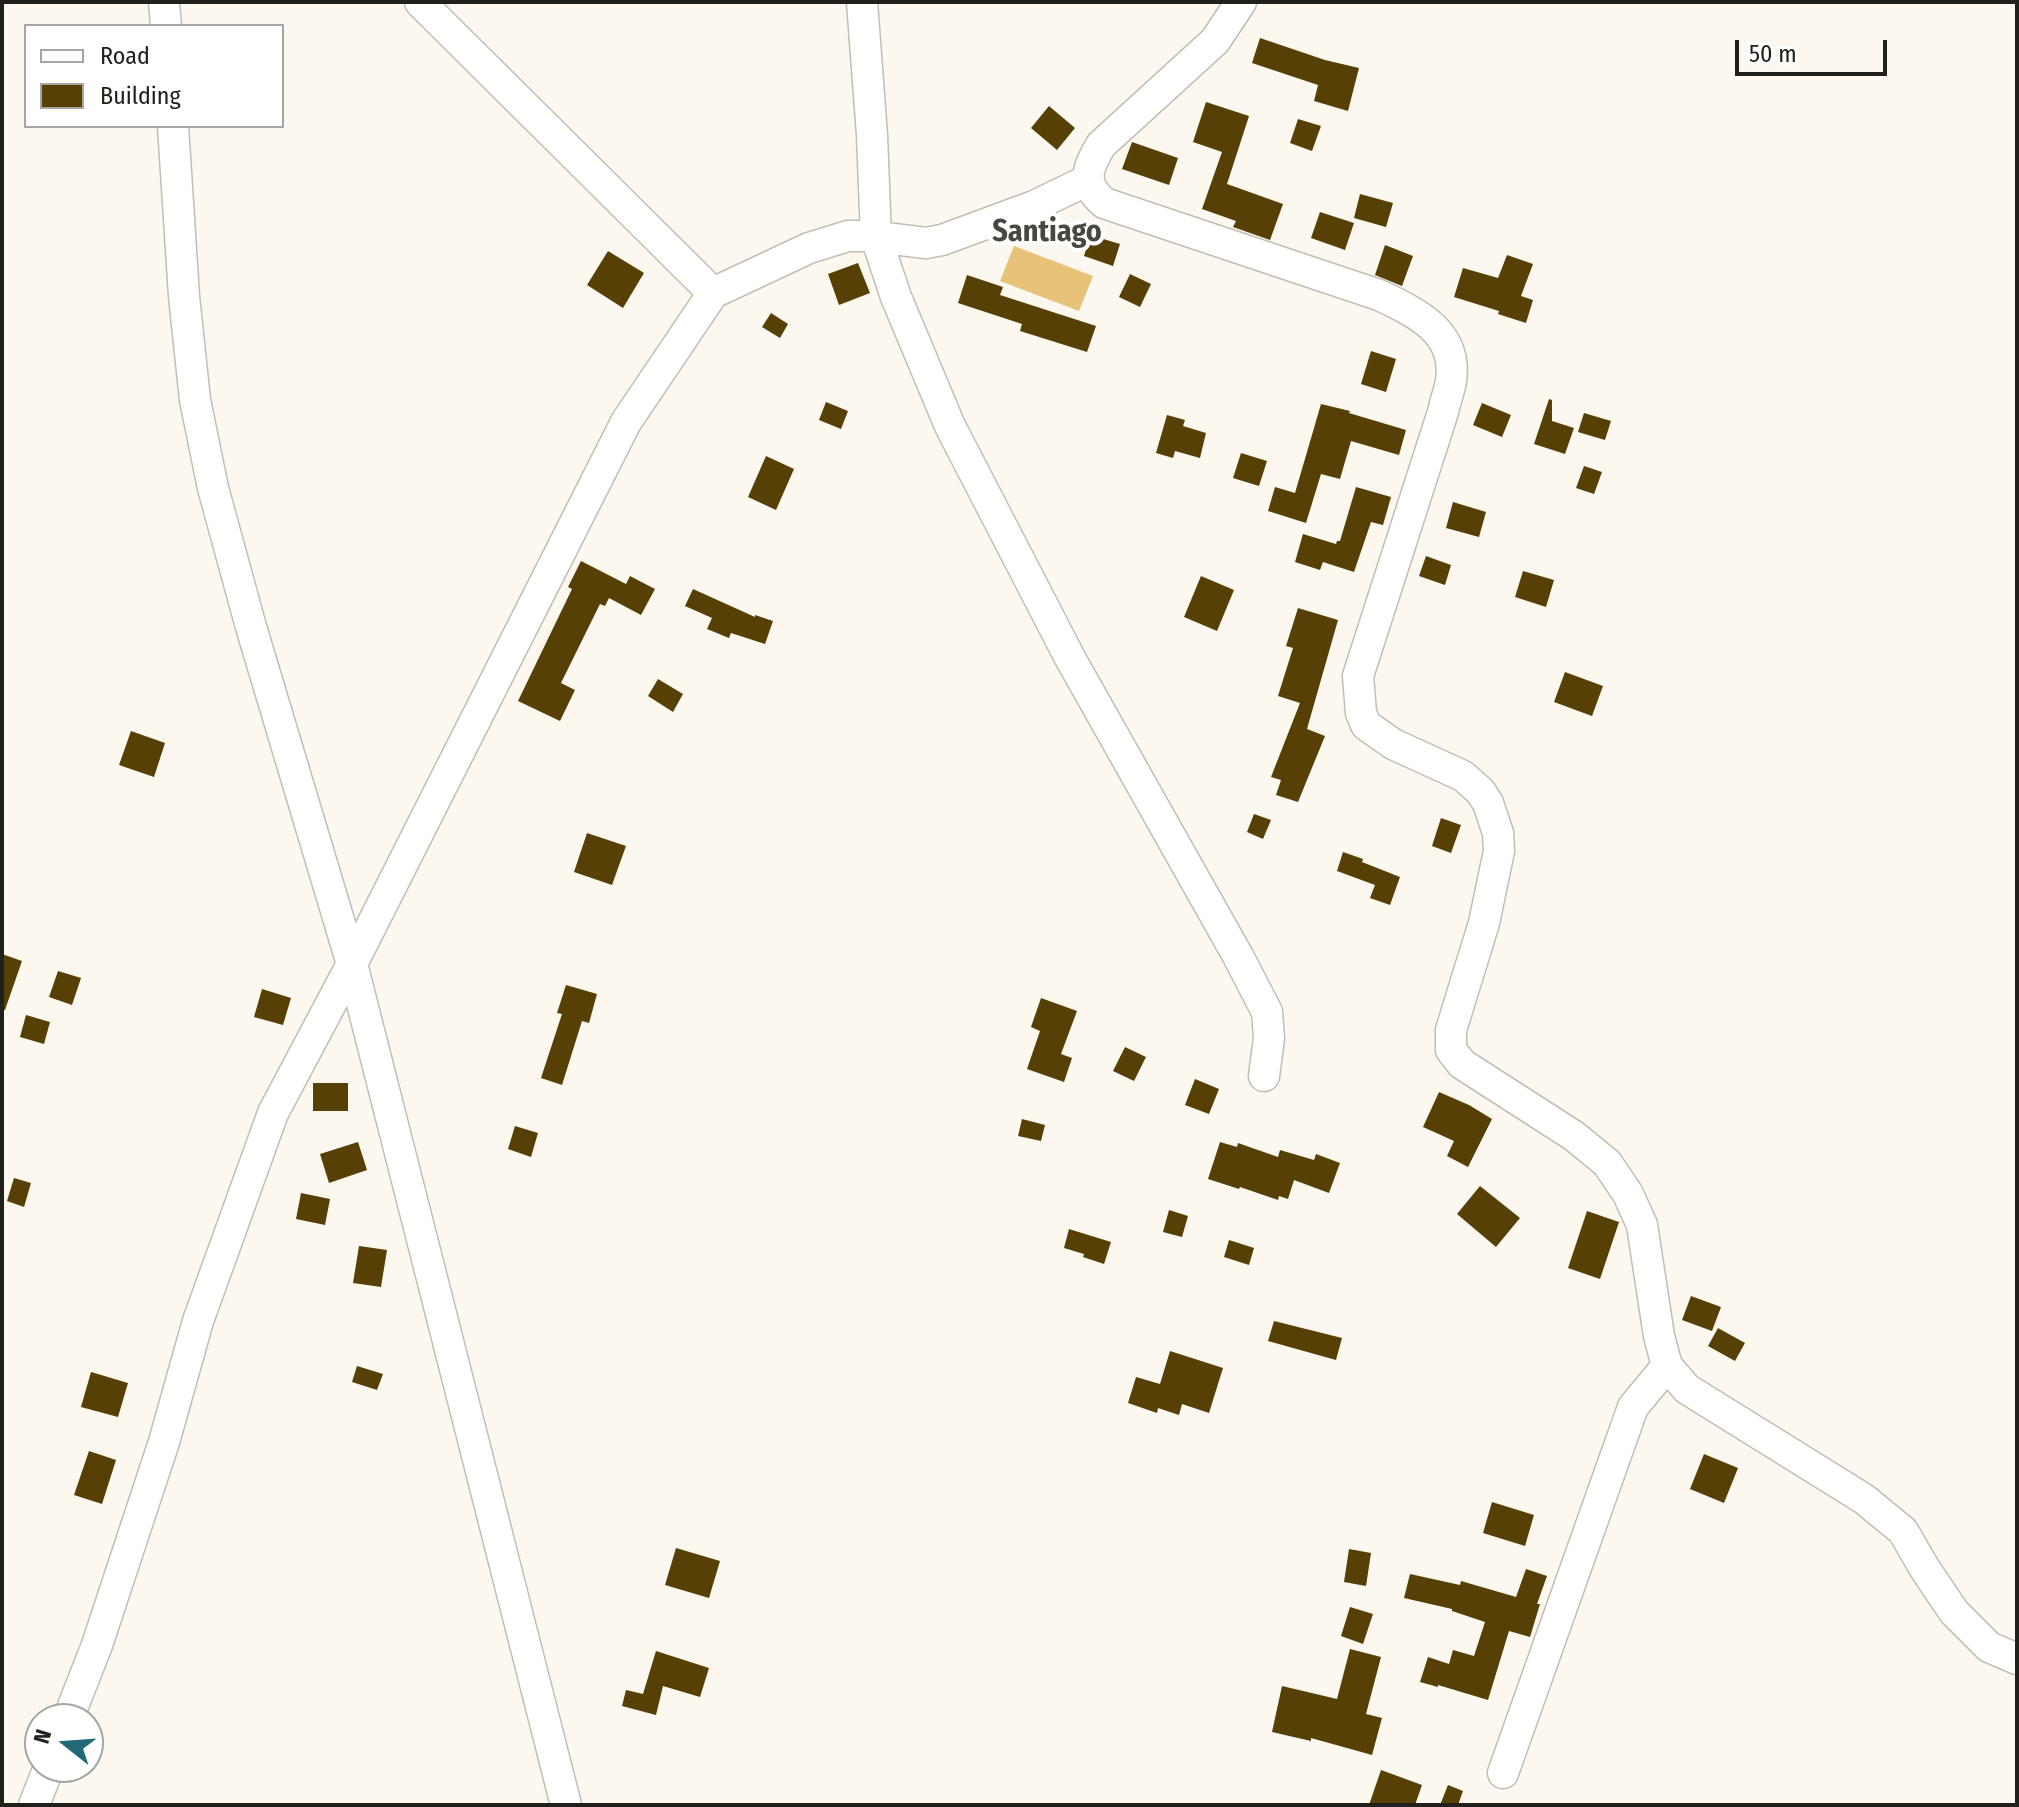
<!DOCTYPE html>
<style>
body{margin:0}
#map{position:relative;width:2019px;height:1807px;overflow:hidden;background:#fcf7ef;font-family:"Fira Sans Condensed",sans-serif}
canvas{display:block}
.frame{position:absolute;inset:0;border:4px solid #21201d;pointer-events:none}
.legend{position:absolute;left:24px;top:24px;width:260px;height:104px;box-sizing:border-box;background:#fff;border:2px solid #a6a6a5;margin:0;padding:10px 14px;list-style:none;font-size:24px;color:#21201d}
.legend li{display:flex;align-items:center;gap:16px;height:40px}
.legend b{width:40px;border:2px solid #a6a6a5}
.north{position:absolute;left:24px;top:1703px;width:80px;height:80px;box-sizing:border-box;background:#fff;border:2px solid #a6a6a5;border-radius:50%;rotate:287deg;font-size:22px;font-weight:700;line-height:32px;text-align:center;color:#21201d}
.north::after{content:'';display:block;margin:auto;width:28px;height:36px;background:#236978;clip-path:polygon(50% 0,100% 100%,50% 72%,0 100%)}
.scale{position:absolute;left:1735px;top:40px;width:152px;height:36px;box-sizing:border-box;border:4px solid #21201d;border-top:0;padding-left:10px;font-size:24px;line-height:28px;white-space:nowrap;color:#21201d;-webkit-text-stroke:6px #fff;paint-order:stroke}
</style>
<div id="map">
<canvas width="2019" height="1807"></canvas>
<div class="frame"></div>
<ul class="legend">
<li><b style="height:10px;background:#fff"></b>Road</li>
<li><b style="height:22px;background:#574005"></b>Building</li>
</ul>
<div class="north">N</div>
<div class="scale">50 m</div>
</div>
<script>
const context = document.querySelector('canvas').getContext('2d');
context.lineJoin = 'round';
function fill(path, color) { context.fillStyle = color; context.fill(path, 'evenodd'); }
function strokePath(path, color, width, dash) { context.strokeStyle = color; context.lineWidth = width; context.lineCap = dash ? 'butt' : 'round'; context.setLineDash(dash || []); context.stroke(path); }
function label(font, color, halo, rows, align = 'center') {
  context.font = font + ' "Fira Sans Condensed",sans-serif'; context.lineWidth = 8; context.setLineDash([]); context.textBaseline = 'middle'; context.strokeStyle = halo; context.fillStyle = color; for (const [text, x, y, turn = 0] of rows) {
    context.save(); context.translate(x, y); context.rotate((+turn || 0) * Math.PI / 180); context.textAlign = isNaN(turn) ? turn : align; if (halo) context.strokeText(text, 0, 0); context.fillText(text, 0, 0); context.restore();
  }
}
fill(new Path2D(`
 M1014 246 1093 276 1079 311 1000 281Z`), '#e7c279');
fill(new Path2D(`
 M1260 38 1325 60 1359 68 1348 111 1314 101 1318 85 1252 63Z
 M1206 102 1249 116 1227 184 1283 204 1270 240 1233 227 1236 221 1202 209 1222 152 1193 142Z
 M1049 106 1075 128 1057 150 1031 128Z
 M1298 119 1321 126 1312 151 1290 143Z
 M1132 142 1178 158 1169 185 1122 169Z
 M1360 194 1393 203 1386 227 1354 218Z
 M1320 212 1354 223 1345 250 1311 238Z
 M1090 235 1120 244 1113 266 1084 256Z
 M1385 245 1413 256 1402 286 1375 275Z
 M608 251 644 273 623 308 587 285Z
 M1507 255 1533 264 1521 296 1533 300 1526 323 1498 314 1499 311 1454 297 1463 268 1498 278Z
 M858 263 870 293 839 305 828 274Z
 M1130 274 1151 284 1140 307 1119 297Z
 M967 275 1003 287 1000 295 1096 326 1087 352 1020 331 1022 324 958 303Z
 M771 313 788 324 780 338 762 327Z
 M1371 351 1396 359 1386 392 1361 384Z
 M1549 399 1552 400V421L1574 428 1565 454 1534 444Z
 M826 402 848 411 841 429 819 420Z
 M1482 403 1511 415 1502 437 1473 425Z
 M1321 404 1350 411 1349 413 1406 430 1399 455 1351 441 1340 479 1321 474 1306 523 1268 511 1275 487 1295 493Z
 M1584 413 1611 421 1605 440 1578 432Z
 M1167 415 1185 420 1183 426 1206 433 1200 458 1175 451 1173 458 1156 453Z
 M1241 453 1267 461 1259 486 1233 478Z
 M766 456 794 469 776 510 748 497Z
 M1584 466 1602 472 1594 494 1576 488Z
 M1356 487 1391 497 1383 525 1371 522 1354 572 1323 562 1320 570 1295 562 1303 534 1336 544 1337 541H1340Z
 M1453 502 1486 512 1479 537 1446 528Z
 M1426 556 1451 565 1445 585 1419 576Z
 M581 561 626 584 630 576 655 589 641 615 609 598 605 606 600 604 561 683 575 690 560 721 518 701 572 589 568 587Z
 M1523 571 1554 580 1546 607 1515 597Z
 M1201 576 1234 590 1217 631 1184 617Z
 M693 589 755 617V615L773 621 765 644 731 633 729 638 707 629 712 618 685 606Z
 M1298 608 1338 620 1307 729 1325 736 1298 802 1276 795 1281 780 1271 777 1300 703 1278 696 1293 648 1286 646Z
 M1565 672 1603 686 1592 716 1554 702Z
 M658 679 683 694 673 712 648 696Z
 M131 731 165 743 154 777 119 765Z
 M1254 814 1271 820 1263 839 1247 832Z
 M1441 818 1461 825 1451 853 1432 846Z
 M587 833 626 846 612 885 574 872Z
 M1343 852 1363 859 1362 862 1400 877 1390 905 1370 898 1375 885 1337 871Z
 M2 954 22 961 5 1010H2Z
 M58 971 81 978 72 1005 49 997Z
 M566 985 597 994 589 1023 582 1021 562 1085 541 1078 562 1014 557 1013Z
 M262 989 291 998 283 1025 254 1017Z
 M1041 998 1077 1011 1061 1054 1072 1058 1064 1082 1027 1069 1040 1031 1031 1027Z
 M26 1015 50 1022 44 1044 20 1037Z
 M1125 1047 1146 1057 1134 1081 1113 1071Z
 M1195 1079 1219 1089 1209 1114 1185 1105Z
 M313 1083H348V1111H313Z
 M1439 1092 1469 1105 1492 1119 1468 1167 1447 1156 1454 1141 1423 1127Z
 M1022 1119 1045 1125 1041 1141 1018 1136Z
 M515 1126 538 1133 531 1157 508 1149Z
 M358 1142 367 1170 329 1183 320 1154Z
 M1220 1142 1237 1147 1238 1143 1278 1157 1280 1150 1314 1160 1316 1154 1340 1163 1329 1193 1294 1180 1288 1199 1279 1196 1278 1200 1240 1187 1239 1189 1208 1179Z
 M14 1178 31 1183 24 1207 7 1201Z
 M1480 1186 1520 1218 1496 1247 1457 1214Z
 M301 1193 330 1199 325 1225 296 1219Z
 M1169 1210 1188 1216 1182 1237 1163 1232Z
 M1587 1211 1619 1222 1600 1279 1568 1268Z
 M1069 1229 1111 1242 1104 1264 1083 1257 1084 1254 1064 1248Z
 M1229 1240 1254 1248 1249 1265 1224 1257Z
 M359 1246 387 1250 381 1287 353 1283Z
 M1691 1296 1721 1307 1712 1331 1682 1320Z
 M1274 1321 1342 1338 1336 1360 1268 1341Z
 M1718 1328 1745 1343 1735 1361 1708 1346Z
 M1170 1351 1223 1368 1209 1413 1182 1404 1179 1415 1158 1408 1157 1413 1128 1403 1136 1377 1160 1384Z
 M357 1366 383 1374 377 1390 352 1382Z
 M91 1372 128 1383 118 1417 81 1407Z
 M89 1451 116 1460 102 1504 74 1495Z
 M1704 1454 1738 1468 1724 1503 1690 1489Z
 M1492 1502 1534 1515 1525 1546 1483 1533Z
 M676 1548 720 1561 709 1598 665 1585Z
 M1349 1549 1371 1553 1366 1586 1344 1582Z
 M1526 1569 1547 1576 1537 1604H1540L1530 1637 1509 1631 1488 1700 1438 1685V1687L1420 1682 1428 1657 1449 1664 1453 1650 1474 1656 1485 1622 1452 1611V1609L1404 1598 1410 1574 1460 1585 1461 1581 1516 1597Z
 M1350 1607 1373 1614 1363 1644 1341 1636Z
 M1350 1649 1381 1657 1366 1714 1382 1718 1372 1755 1311 1738V1741L1272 1732 1282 1686 1337 1699Z
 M656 1651 709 1668 700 1697 663 1686 656 1715 622 1706 626 1690 643 1694Z
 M1381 1770 1422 1785 1415 1805H1369Z
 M1448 1785 1463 1791 1458 1805H1440Z`), '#574005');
const minor = new Path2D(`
 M164 2 166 26
 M420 2 713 293
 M862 2 872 135 876 237 896 297 950 426 1070 658 1238 956 1267 1012 1269 1038 1264 1076
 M1241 2 1215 41 1101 145C1087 169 1081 183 1104 203L1379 295C1417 313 1458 332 1451 381 1449 392 1445 402 1443 412L1358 676 1361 713 1366 725 1393 744 1463 776 1480 791 1488 803 1498 833 1499 851 1484 923 1451 1030V1050L1462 1064 1574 1136 1607 1163 1628 1194 1642 1225 1659 1336 1667 1366 1687 1389 1864 1499 1903 1531 1925 1569 1954 1612 1989 1647 2017 1659
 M173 126 184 296 195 400 213 488 251 627 352 964 566 1805
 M68 1719 97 1645 164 1442 198 1321 273 1113 352 964 626 422 713 293 809 248 848 236H869L926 243 942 240 1034 206 1088 180
 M1503 1773 1633 1407 1667 1366
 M34 1805 49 1767`);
strokePath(minor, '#c2beb6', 33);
strokePath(minor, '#fff', 30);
label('bold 30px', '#4a4740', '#fff', [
 ["Santiago",1047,233]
]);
</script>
